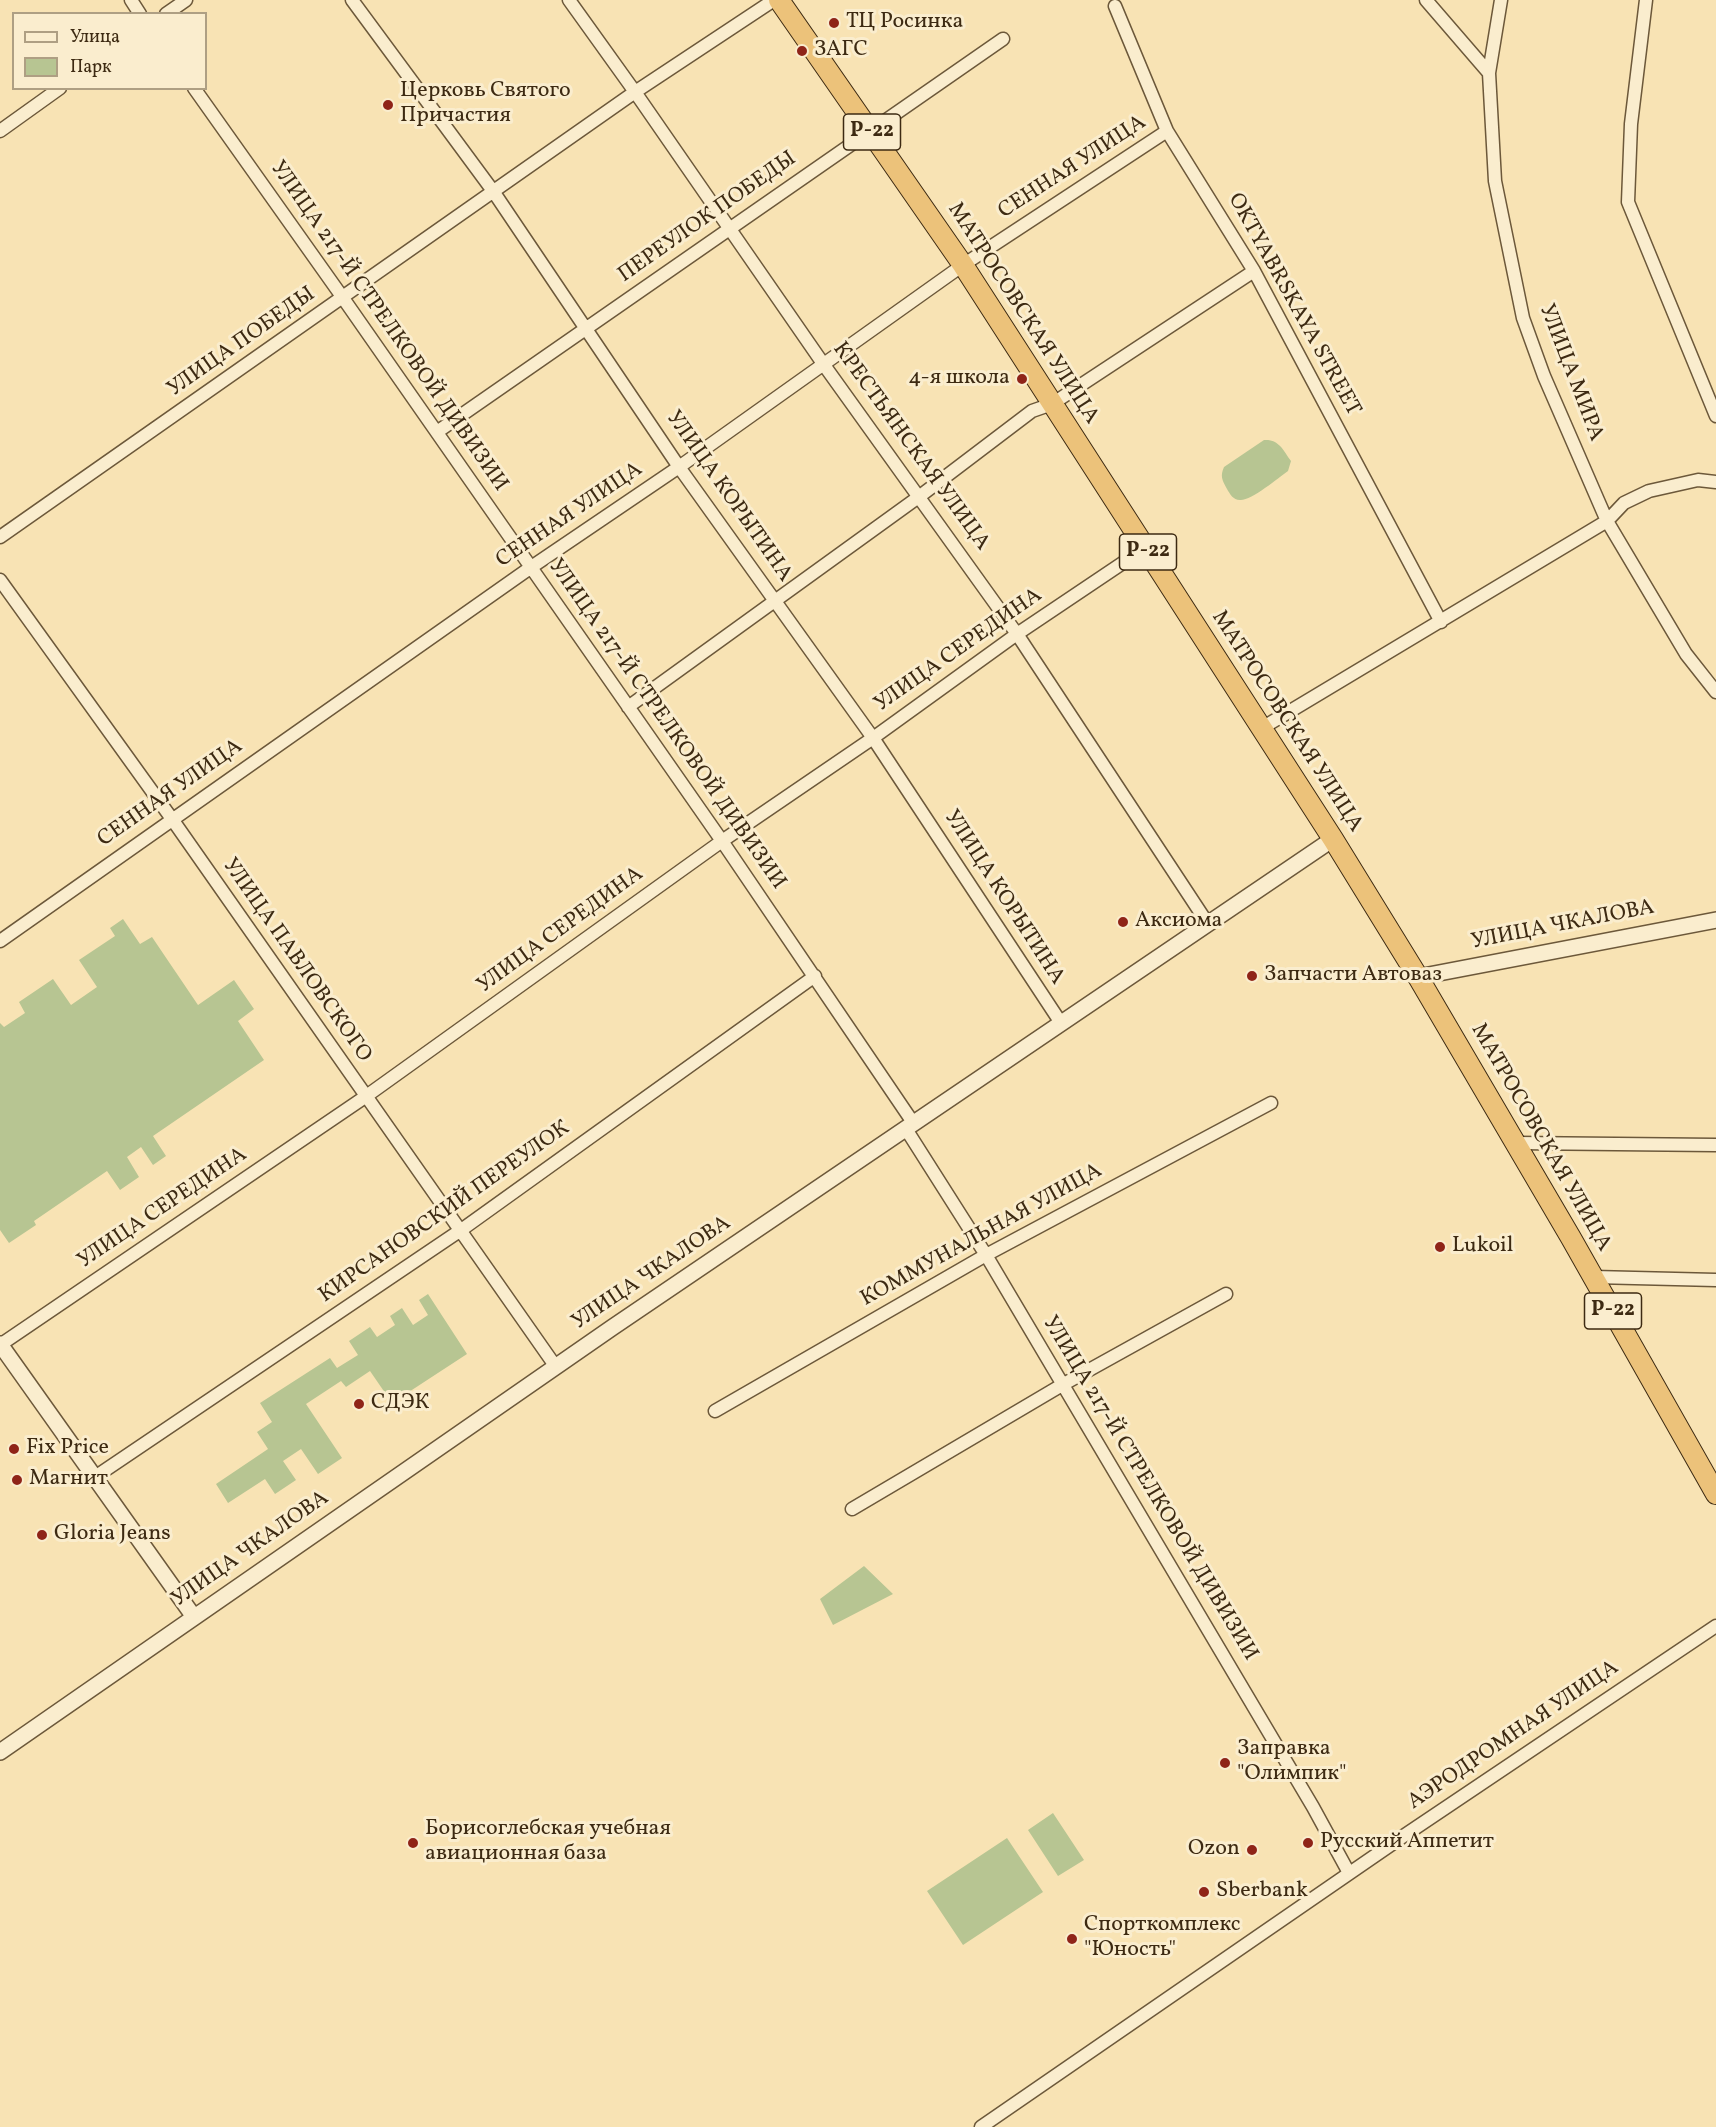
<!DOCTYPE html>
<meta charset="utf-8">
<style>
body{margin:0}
#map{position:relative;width:1716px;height:2127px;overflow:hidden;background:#f8e3b4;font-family:Vollkorn,serif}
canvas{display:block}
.legend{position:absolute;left:12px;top:12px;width:195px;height:78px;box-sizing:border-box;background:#faedce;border:2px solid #ae9f83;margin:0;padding:8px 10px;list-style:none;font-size:18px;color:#3d2a12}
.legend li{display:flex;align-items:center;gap:12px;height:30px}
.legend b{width:30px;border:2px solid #ae9f83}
</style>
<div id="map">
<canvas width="1716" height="2127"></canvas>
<ul class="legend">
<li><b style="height:8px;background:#faedce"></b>Улица</li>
<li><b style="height:16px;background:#b7c592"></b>Парк</li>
</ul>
</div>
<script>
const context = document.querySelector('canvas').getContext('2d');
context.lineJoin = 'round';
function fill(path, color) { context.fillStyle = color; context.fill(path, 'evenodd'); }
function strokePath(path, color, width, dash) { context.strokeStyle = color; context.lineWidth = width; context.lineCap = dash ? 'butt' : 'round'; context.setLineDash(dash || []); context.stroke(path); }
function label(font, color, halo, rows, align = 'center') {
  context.font = font + ' Vollkorn,serif'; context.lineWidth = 6; context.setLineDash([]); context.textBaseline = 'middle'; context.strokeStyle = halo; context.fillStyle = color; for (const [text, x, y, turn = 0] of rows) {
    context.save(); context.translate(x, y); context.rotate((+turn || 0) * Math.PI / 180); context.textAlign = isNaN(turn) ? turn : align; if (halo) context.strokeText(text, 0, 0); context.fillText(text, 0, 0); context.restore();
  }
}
fill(new Path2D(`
 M1264 440C1279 439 1283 450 1291 461L1288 471C1278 478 1251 501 1240 500 1233 500 1230 494 1227 489 1222 480 1220 476 1224 467Z
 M123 919 140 944 152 937 198 1005 234 980 254 1009 238 1021 264 1060 153 1136 166 1156 153 1165 141 1147 127 1157 139 1177 120 1190 107 1171 34 1221 36 1225 9 1243 0 1230V1023L4 1027 25 1013 19 1002 53 979 71 1005 97 987 79 960 115 936 110 928Z
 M428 1294 467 1354 392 1403 370 1371 346 1387 341 1381 306 1404 342 1458 318 1474 301 1449 283 1461 296 1480 275 1494 265 1479 228 1503 216 1484 268 1449 257 1432 272 1422 260 1403 330 1358 337 1368 358 1355 349 1341 370 1327 377 1337 395 1325 390 1316 402 1308 413 1325 428 1315 419 1300Z
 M864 1566 893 1594 833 1625 820 1599Z
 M1053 1813 1084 1860 1058 1876 1028 1830Z
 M1007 1838 1043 1892 963 1945 927 1891Z`), '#b7c592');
const minor = new Path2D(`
 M131 0 140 14
 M352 0 493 191 679 467 873 738 1061 1023
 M569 0 635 92 824 365 1017 634 1208 924
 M1426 0 1489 73
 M1501 0 1489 73 1495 181 1523 318 1544 376 1607 521 1686 654 1716 692
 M1646 0 1631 124 1628 202 1716 416
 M1115 6 1167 131 1254 271 1441 622
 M166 14 186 0
 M194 88 343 298 722 841 914 1124
 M0 131 60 88
 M437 432 1003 39
 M0 537 635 92 774 0
 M0 580 172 819 556 1367
 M628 707 920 496 1032 411 1052 404 1254 271
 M1262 728 1607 521 1624 503 1649 491 1698 480 1716 482
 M0 941 530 568 679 467 963 265 1167 131
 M906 1129 986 1255 1313 1807 1349 1873
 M1516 1143 1716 1145
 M1594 1277 1716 1280
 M0 1345 365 1097 722 841 873 738 1017 634 1145 548
 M715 1411 986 1255 1271 1103
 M95 1477 461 1230 815 976
 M852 1509 1062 1385 1226 1294
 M981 2127 1405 1835 1716 1626`);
const tertiary = new Path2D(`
 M1418 977 1716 920
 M0 1344 194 1617
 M0 1752 613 1327 1333 839`);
const trunk = new Path2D(`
 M779 0 963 265 1333 839 1418 977 1571 1238 1716 1494`);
strokePath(minor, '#6c583a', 15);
strokePath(tertiary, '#6c583a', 18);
strokePath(trunk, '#3d2a12', 22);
strokePath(minor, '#faedce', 12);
strokePath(tertiary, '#faedce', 15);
strokePath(trunk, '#ecc27a', 20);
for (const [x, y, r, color] of [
 [834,23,6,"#8f2418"],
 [802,51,6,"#8f2418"],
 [388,105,6,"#8f2418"],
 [1022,379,6,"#8f2418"],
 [1123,922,6,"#8f2418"],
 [1252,976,6,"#8f2418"],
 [1440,1247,6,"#8f2418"],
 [359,1404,6,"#8f2418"],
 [14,1449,6,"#8f2418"],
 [17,1480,6,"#8f2418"],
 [42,1535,6,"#8f2418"],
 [1225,1763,6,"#8f2418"],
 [413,1843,6,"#8f2418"],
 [1308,1843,6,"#8f2418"],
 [1252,1850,6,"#8f2418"],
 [1204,1892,6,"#8f2418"],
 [1072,1939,6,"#8f2418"]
]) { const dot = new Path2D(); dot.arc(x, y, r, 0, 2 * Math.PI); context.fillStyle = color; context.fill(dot); strokePath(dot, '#faedce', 2); }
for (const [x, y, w] of [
 [872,132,57],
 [1148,552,57],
 [1613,1311,57]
]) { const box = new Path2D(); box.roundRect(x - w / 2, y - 18, w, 36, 4.5); context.fillStyle = '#faedce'; context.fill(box); strokePath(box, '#3d2a12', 1.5); }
label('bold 21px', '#3d2a12', null, [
 ["Р-22",872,132],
 ["Р-22",1148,552],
 ["Р-22",1613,1311]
]);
label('22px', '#3d2a12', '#faedce', [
 ["ТЦ Росинка",846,23],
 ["ЗАГС",814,51],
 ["Церковь Святого",400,92],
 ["Причастия",400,117],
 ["4-я школа",1010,379,"right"],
 ["Аксиома",1135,922],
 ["Запчасти Автоваз",1264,976],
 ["Lukoil",1452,1247],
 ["СДЭК",371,1404],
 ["Fix Price",26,1449],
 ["Магнит",29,1480],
 ["Gloria Jeans",54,1535],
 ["Заправка",1237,1750],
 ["\"Олимпик\"",1237,1775],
 ["Борисоглебская учебная",425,1830],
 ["авиационная база",425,1855],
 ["Русский Аппетит",1320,1843],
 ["Ozon",1240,1850,"right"],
 ["Sberbank",1216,1892],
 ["Спорткомплекс",1084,1926],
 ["\"Юность\"",1084,1951]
], 'left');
label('22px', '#3d2a12', '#faedce', [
 ["СЕННАЯ УЛИЦА",1073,168,-33],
 ["ПЕРЕУЛОК ПОБЕДЫ",708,218,-35],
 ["OKTYABRSKAYA STREET",1293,305,61],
 ["МАТРОСОВСКАЯ УЛИЦА",1022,314,57],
 ["УЛИЦА 217-Й СТРЕЛКОВОЙ ДИВИЗИИ",388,327,55],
 ["УЛИЦА ПОБЕДЫ",242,343,-35],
 ["УЛИЦА МИРА",1570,373,69],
 ["КРЕСТЬЯНСКАЯ УЛИЦА",910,447,54],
 ["УЛИЦА КОРЫТИНА",728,497,55],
 ["СЕННАЯ УЛИЦА",570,516,-34],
 ["УЛИЦА СЕРЕДИНА",959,651,-35],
 ["МАТРОСОВСКАЯ УЛИЦА",1286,722,57],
 ["УЛИЦА 217-Й СТРЕЛКОВОЙ ДИВИЗИИ",666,725,55],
 ["СЕННАЯ УЛИЦА",171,794,-35],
 ["УЛИЦА КОРЫТИНА",1003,898,57],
 ["УЛИЦА ЧКАЛОВА",1563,926,-11],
 ["УЛИЦА СЕРЕДИНА",561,931,-36],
 ["УЛИЦА ПАВЛОВСКОГО",296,961,55],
 ["МАТРОСОВСКАЯ УЛИЦА",1540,1138,60],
 ["УЛИЦА СЕРЕДИНА",163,1209,-34],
 ["КИРСАНОВСКИЙ ПЕРЕУЛОК",445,1213,-35],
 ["КОММУНАЛЬНАЯ УЛИЦА",982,1236,-29],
 ["УЛИЦА ЧКАЛОВА",652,1274,-34],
 ["УЛИЦА 217-Й СТРЕЛКОВОЙ ДИВИЗИИ",1149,1489,59],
 ["УЛИЦА ЧКАЛОВА",251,1550,-35],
 ["АЭРОДРОМНАЯ УЛИЦА",1514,1736,-34]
]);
</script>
